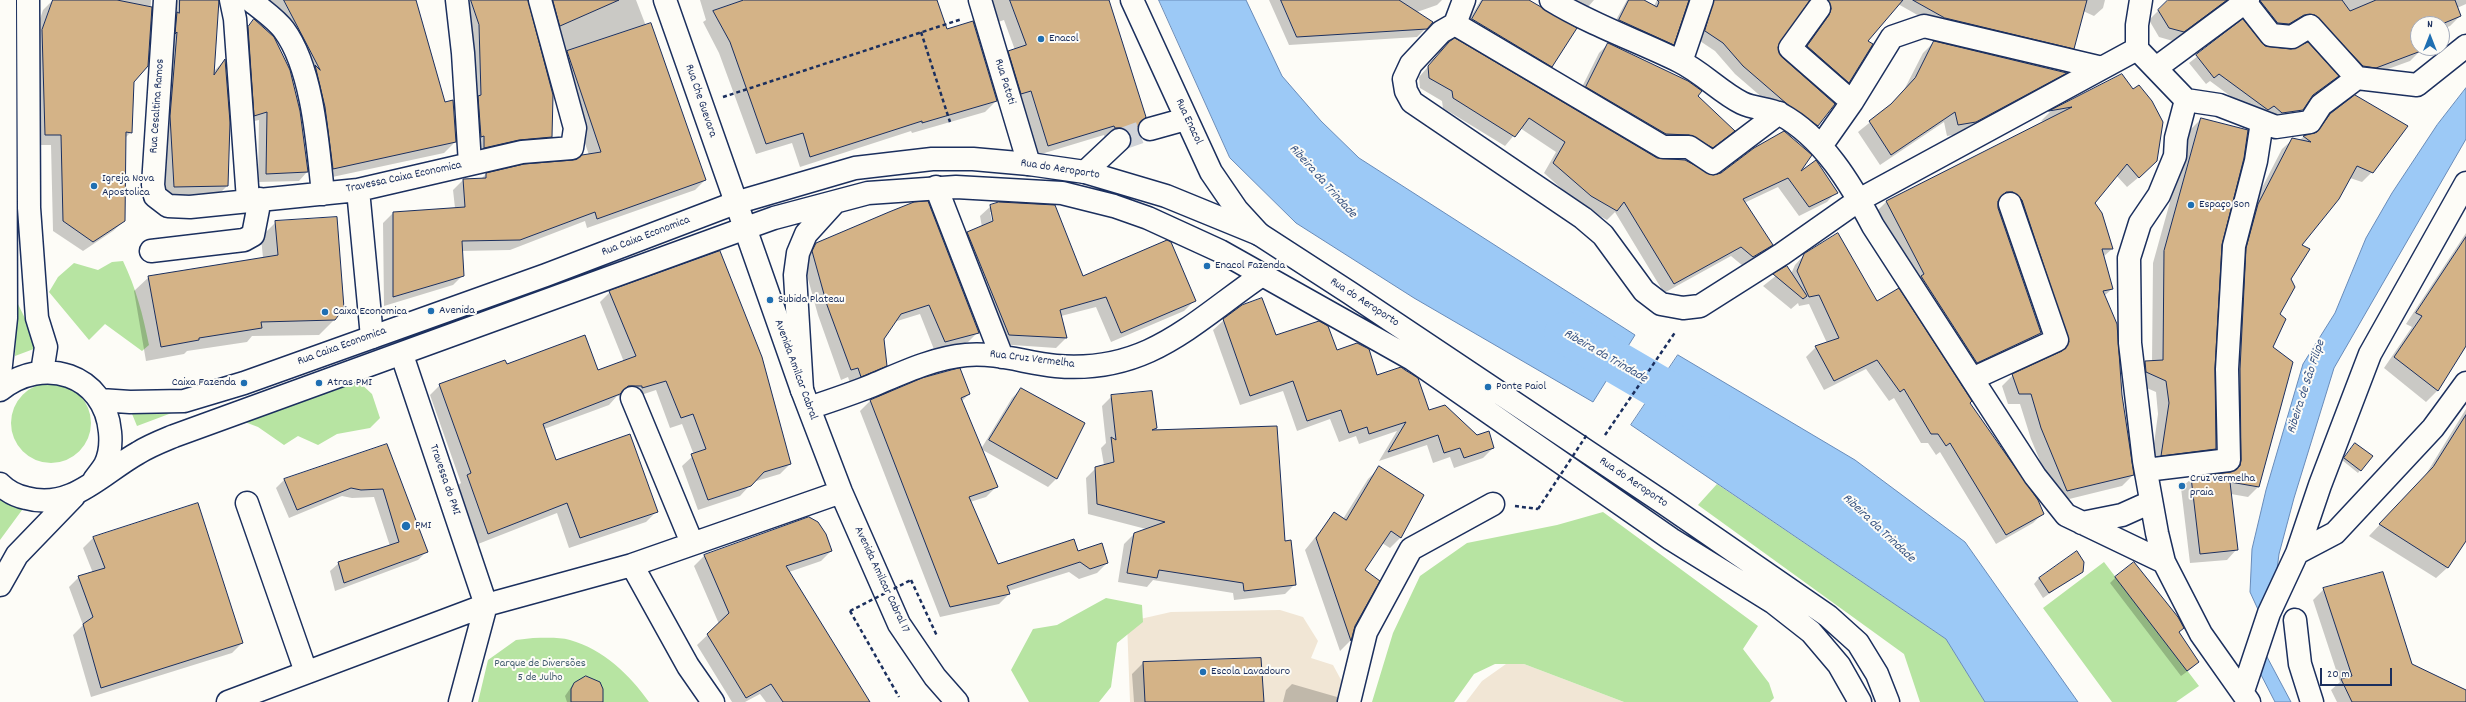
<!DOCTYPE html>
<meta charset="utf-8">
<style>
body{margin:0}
#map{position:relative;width:2466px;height:702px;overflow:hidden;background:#fdfcf7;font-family:Dekko,sans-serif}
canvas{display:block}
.north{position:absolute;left:2410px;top:16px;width:40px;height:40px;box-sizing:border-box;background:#fdfcf7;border:1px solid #a3aaba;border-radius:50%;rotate:0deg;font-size:11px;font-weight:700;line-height:16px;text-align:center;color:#1b2f5e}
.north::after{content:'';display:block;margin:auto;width:14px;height:18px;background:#1f6fb2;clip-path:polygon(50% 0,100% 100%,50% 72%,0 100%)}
.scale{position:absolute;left:2320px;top:668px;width:72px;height:18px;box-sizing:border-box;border:2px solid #1b2f5e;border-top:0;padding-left:5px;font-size:12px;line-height:14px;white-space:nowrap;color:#1b2f5e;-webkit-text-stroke:3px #fdfcf7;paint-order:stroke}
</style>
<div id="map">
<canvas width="2466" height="702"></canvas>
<div class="north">N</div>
<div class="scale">20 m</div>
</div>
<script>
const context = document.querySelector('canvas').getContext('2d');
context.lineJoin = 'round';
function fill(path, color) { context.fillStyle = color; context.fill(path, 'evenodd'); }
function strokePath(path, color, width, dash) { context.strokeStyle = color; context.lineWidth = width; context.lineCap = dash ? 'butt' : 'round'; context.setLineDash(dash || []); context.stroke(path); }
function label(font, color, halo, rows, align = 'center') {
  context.font = font + ' Dekko,sans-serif'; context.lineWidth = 4; context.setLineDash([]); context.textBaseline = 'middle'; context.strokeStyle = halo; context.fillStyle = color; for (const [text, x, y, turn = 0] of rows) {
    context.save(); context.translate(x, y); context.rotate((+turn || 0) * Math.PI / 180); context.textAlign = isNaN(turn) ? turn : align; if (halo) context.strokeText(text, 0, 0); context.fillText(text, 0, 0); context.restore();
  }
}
fill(new Path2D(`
 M1280 610 1303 617 1318 641 1311 658 1333 665 1346 689 1342 702H1130L1127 622 1171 612Z
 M1506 664H1524L1624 702H1466L1482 681Z`), '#f1e6d5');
fill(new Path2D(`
 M123 261C136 288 143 315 149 345L142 351 105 324 89 340 49 292 58 277 74 263 98 270 112 262Z
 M17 302 39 347 15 356Z
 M316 381 334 391 358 381 372 394 380 418 370 428 337 434 318 445 298 436 284 445 258 427 237 419Z
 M11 423a40 40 0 1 1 80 0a40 40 0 1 1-80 0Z
 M193 405 137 426 130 409Z
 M1717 484 1946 639 1985 702H1920L1904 654 1698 505Z
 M0 495 25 506 0 540Z
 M1603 512 1758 626 1743 649 1769 683 1774 698 1770 702H1624L1524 664H1495L1474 674 1454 702H1372L1393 633 1420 576 1467 543 1557 525Z
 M2104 562 2199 686 2176 702H2112L2043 608Z
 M1106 598 1142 605 1143 622 1117 643 1111 687 1099 702H1029L1011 670 1033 629 1057 625Z
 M533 638C545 638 559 637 570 640 603 649 630 675 649 702H478L488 660 516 640Z`), '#b7e4a2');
const water = new Path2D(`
 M1159 0H1246L1282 76 1321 121 1359 158 1635 335 1593 402 1414 298 1296 223 1230 158Z
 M2466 88V139L2334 368 2294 498 2279 554 2266 655 2291 702H2275L2256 665 2261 616 2250 592 2252 549 2266 490 2303 364 2335 313 2366 238 2392 193 2437 125Z
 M1678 355 1855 460 1965 542 2078 702H1985L1946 639 1631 425Z`);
fill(water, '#9cc9f6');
strokePath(water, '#688bb9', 1);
fill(new Path2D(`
 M53 0H151L147 66 133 82 131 132 125 138 124 221 113 231 83 251 53 231 51 145H35L33 40 43 10Z
 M178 0 218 1 213 72 224 61 227 186 216 197 163 198 167 11Z
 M265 0H415L455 142 444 153 323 179 315 118Z
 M461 0H528L551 137 541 147 475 157Z
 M536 0H636L705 180 695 190 587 228 585 221 510 250 461 251 463 275 453 285 384 306 383 223 393 213 455 208 453 190 463 180 481 179 486 174 573 161 589 155Z
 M700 0H936L946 30 996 101 985 112 912 133 911 131 800 167 792 143 756 154 719 53 703 22 706 20Z
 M992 0H1108L1137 133 1128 143 1113 138H1105L1104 135 1038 155 999 62 1009 52 1015 50 1004 20 998 22Z
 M1269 0H1442L1437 5 1417 12 1432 22 1417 37 1289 45Z
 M1481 0H1526L1551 66 1542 75 1464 28Z
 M1554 0H1594L1581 15Z
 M1627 0H1642L1654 6 1657 0H1688L1673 44 1665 52 1611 29Z
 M1701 0H2105L2103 8 2094 16 2083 11 2073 48 2065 56 1937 26 1898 4 1866 41 1848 82 1840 90 1799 55 1823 19 1818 6 1807 5 1776 47 1817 125 1809 133 1779 112 1735 74 1715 51 1697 39Z
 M2169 0H2230L2173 41 2159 37 2149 20Z
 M2244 0H2466V4L2457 8 2460 16 2450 26 2442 29V24H2418V39L2415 40 2420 51 2410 61 2366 77 2305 24 2278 34Z
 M254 20 299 111 307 172 299 181 258 182 259 120 246 123 245 29Z
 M2243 21 2265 47 2291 50 2337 76 2310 99 2294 118H2260L2210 81 2206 84 2189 63Z
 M1934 42 2065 73 2055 83 1964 133 1947 136 1944 122 1880 165 1858 132 1889 107 1904 90 1923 53Z
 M1448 44 1656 159 1713 177 1798 175 1836 192 1827 202 1799 216 1778 187 1744 203 1772 245 1762 254 1743 266 1731 256 1664 293 1615 212 1607 220 1581 206 1544 173 1556 152 1520 128 1505 146 1443 108 1442 101 1420 88 1419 77Z
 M1607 45 1697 96 1734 131 1704 155 1658 142 1578 95 1599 53Z
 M2121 75 2145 172 2127 187 2116 175 2093 203 2112 249 2103 257 2112 289 2104 296 2133 475 2122 486 2057 502 2031 439 2020 404H2008L2002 386 2013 375 2059 353 2011 210 2002 202H1997L2040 333 2030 344 1966 373 1875 213 1886 202 2049 120 2041 121 2050 112Z
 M2331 114 2372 172 2362 182 2350 178 2300 245 2279 315 2272 347 2292 362 2258 487 2248 497 2231 494 2237 549 2227 560 2190 563 2181 488 2192 478 2231 473 2232 471 2230 380 2248 215 2282 149 2293 139 2300 140 2303 137 2314 134Z
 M2201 119 2221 245 2214 368 2215 449 2204 460 2151 466 2158 414 2156 392 2135 383 2134 373 2145 362H2152L2153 263 2190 130Z
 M914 203 978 332 968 342 935 352 920 314 894 322 883 339 886 365 876 375 851 386 848 377 841 380 818 315 803 261 806 254 816 244Z
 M991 206 1082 277 1194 301 1184 311 1111 342 1096 307 1061 316 1066 338 1056 348 998 344 957 243 967 233 982 227 980 216ZM990 212H992L995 226H993Z
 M276 222 334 320 319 335 252 336 247 342 187 351 184 354 146 361 134 291 149 277 263 258 261 237Z
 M2466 233V344L2437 391 2426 402 2384 368 2412 327 2406 324Z
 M1805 254 1876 302 1969 403 2043 513 2033 523 1996 544 1940 452 1936 455 1928 443H1921L1894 398 1889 401 1866 369 1824 390 1806 357 1816 347 1827 343 1809 304 1799 306 1798 303 1791 309 1763 286 1787 267 1791 274 1795 265Z
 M610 292 790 464 780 474 753 482 740 496 698 510 682 466 694 455 682 424 670 428 656 390 632 398 617 396 609 405 544 429 556 462 657 511 646 522 569 548 557 513 478 544 457 486 461 483 430 395 440 385 506 365 598 372 624 362 600 302Z
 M1224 320 1275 337 1336 351 1428 412 1477 436 1493 448 1483 458 1454 468 1450 457 1433 463 1427 445 1379 461 1397 431 1359 444 1356 436 1339 442 1330 419 1297 431 1283 391 1240 405 1213 330Z
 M1021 389 1056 479 1048 487 981 449 997 486 986 497 970 502 997 565 1078 553 1107 563 1097 573 1079 579 1069 572 1008 591 1009 594 999 604 940 617 860 411 870 401 969 394 962 401 981 449 1012 398Z
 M1112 396 1155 428 1152 431 1284 542 1295 584 1285 594 1234 600 1233 593 1153 580 1147 587 1118 582 1124 544 1134 534 1146 529 1088 514 1086 478 1096 468 1104 465 1101 448 1106 443 1102 406Z
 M2466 409V539L2447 568 2436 578 2369 536 2423 479Z
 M386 445 427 551 418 560 335 591 330 571 339 563 390 546 374 497 352 498 342 496 289 518 276 488 284 480Z
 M2353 447 2371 456 2358 473 2342 460Z
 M1379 468 1401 537 1390 548 1382 543 1364 570 1350 641 1340 651 1305 550 1334 514 1343 519 1368 479Z
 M197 504 242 643 232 653 91 697 73 635 83 625 69 587 79 577 93 573 83 548 93 538Z
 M809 518 831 551 821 561 789 572 869 702H766L760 694 745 702H732L697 645 719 624 694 566 704 556Z
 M2082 571 2043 598 2034 584 2039 578Z
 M2116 577 2178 632 2198 662 2192 668 2181 676 2110 583Z
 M2324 589 2411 664 2466 691V702H2337L2331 690 2340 682 2313 600Z
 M1143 663 1262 702H1134L1132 674Z
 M574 683 597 702H567L565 696Z
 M1292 684 1337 697V702H1283L1286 690Z`), '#0003');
strokePath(new Path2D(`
 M1566 333 1708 416`), '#9cc9f6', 43);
const building = new Path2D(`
 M53 0H117L152 7 148 66 134 82 132 133 126 132 125 221 93 242 63 221 61 135H45L42 30Z
 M180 0H219L214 75 225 59 230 122 228 186 174 187 170 116 177 32 175 34 177 12 179 13Z
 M284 0H416L445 102 453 100 456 142 333 169 325 107 315 65 320 70Z
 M471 0H528L553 95 552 137 519 140 484 148V136L481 137 478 96 481 95 479 25Z
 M553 0H619L560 26Z
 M744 0H937L947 29 973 21 997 101 922 123V121L810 157 803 133 766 144 730 42 713 11Z
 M1010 0H1109L1146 117 1138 126 1139 133 1131 136 1123 128H1115L1114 126 1048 146 1031 91 1021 94 1008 51 1026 45Z
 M1281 0H1399L1433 22 1427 29 1297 37Z
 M1483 0H1529L1577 28 1552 67 1472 19Z
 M1629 0H1644L1657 7 1659 2 1657 0H1689L1674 45 1619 20Z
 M1714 0H1810L1778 47 1782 57 1835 104 1818 126 1787 104 1743 66 1723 43 1705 31Z
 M1828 0H1903L1868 41 1873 44 1849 83 1807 46 1829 15 1831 9Z
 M1913 0H2087L2074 49 1945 18Z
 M2168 0H2227L2184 32 2169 28 2158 10Z
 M2260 0H2342L2350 11 2376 0H2455L2461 16 2442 24H2418V34L2414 36 2421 51 2376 68 2363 66 2315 15H2304L2289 24 2278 23Z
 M254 19 274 37 290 70 300 111 308 172 266 174 267 112 254 116 248 27Z
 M2243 19 2265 46 2291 49 2308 42 2339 76 2313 95 2303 110 2282 113 2274 106 2268 110 2219 74 2214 78 2196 55Z
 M651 23 706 180 597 219 595 212 520 240 462 241 464 276 393 297V212L465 207 463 179 486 178V173L524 164 573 160 582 155 601 152 567 51Z
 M1455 38 1657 158 1685 160 1713 175 1721 173 1754 148 1784 131 1812 155 1801 171 1816 160 1838 193 1809 207 1788 178 1743 199 1773 245 1753 257 1741 247 1674 284 1624 202 1617 211 1591 196 1553 163 1565 142 1529 118 1515 137 1453 98 1452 91 1429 78 1428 66 1449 42Z
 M1934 41 2067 73 1976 122 1958 125 1955 112 1891 155 1869 121 1891 104 1915 78Z
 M1608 43 1688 81 1702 91 1698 96 1735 131 1713 148 1689 135 1666 134 1586 87Z
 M2122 74 2133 89 2139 85 2152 101 2163 122 2157 161 2139 178 2127 164 2095 203 2102 213 2113 249H2102L2113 289 2103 291 2117 324 2122 395 2134 475 2067 491 2041 428 2031 394H2019L2012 374 2062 351 2069 342 2022 200 2013 192H2006L1998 201V208L2041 333 1977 363 1921 276 1924 274 1886 201 2072 107 2049 111Z
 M2355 95 2408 126 2373 173 2357 166 2339 199 2302 245 2310 249 2291 279 2295 287 2280 314 2286 319 2273 347 2293 362 2259 487 2230 482 2238 550 2200 554 2191 477 2231 472 2240 466 2241 460 2240 369 2246 248 2258 204 2292 138 2311 142 2303 136 2317 132 2330 114Z
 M2201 118 2248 130 2244 158 2222 245 2215 368 2216 449 2161 456 2169 403 2166 381 2146 372 2145 361 2163 360 2164 251Z
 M928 201 979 333 945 342 929 305 901 314 884 339 887 366 861 377 858 368 851 370 827 305 812 251 816 243 889 212 914 202Z
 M999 202 1055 205 1083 276 1167 240 1171 242 1196 301 1121 333 1106 297 1060 310 1067 338 1009 335 967 232 993 221 990 205Z
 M337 217 344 308 335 320 261 322 262 328 199 338V340L161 347 148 276 278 255 275 221Z
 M1838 233 1877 301 1899 288 1972 401 1970 403 2038 500 2044 514 2006 535 1950 443 1946 446 1938 434H1931L1904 389 1900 392 1877 360 1834 381 1815 346 1839 338 1819 295 1809 297 1797 271 1804 254Z
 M2466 237V346L2438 391 2394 357 2422 316 2416 313Z
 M720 251 762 357 791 464 764 472 751 486 708 500 691 454 706 449 693 414 681 418 666 381 642 388V386H628L620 394 543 424 556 460 630 434 658 512 580 538 567 503 488 534 467 475 471 473 439 384 505 360 507 364 585 335 598 370 636 356 609 291Z
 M1787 266 1807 296 1803 299 1773 274Z
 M1262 298 1276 335 1319 321 1328 326 1337 350 1357 343 1369 349 1377 375 1401 367 1405 370 1418 378 1429 410 1445 405 1477 435 1489 431 1494 448 1464 458 1460 448 1444 453 1438 435 1388 452 1406 422 1369 434 1367 427 1349 433 1341 410 1307 421 1293 381 1250 396 1223 319 1242 305Z
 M960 368 970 394 961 398 998 487 969 497 998 564 1074 539 1078 551 1102 543 1108 563 1090 569 1080 562 1007 586 1010 594 950 607 870 400 922 378Z
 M1021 388 1085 423 1057 479 989 440Z
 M1152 391 1157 428 1152 430 1277 426 1285 541 1291 540 1296 585 1244 591 1243 583 1159 570 1157 578 1127 573 1134 533 1165 522 1097 504 1095 467 1114 462 1111 437 1116 440 1111 395Z
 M2466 415V541L2448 568 2379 524 2433 467Z
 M2355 443 2373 456 2361 471 2344 458Z
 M387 444 428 552 344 583 338 562 399 542 383 489 361 490 351 488 297 510 284 479Z
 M1379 466 1424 495 1401 538 1391 531 1365 570 1380 581 1355 626 1351 641 1316 538 1334 512 1346 520Z
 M198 503 243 643 101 688 83 624 93 617 78 576 105 568 93 537Z
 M809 517 818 522 826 534 832 551 786 566 870 702H783L771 684 746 698 707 634 729 613 704 555Z
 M2077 551 2084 562 2083 572 2049 593 2039 578Z
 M2134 562 2178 617 2184 628 2179 632 2199 662 2187 671 2115 577Z
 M2383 572 2412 664 2466 690V702H2352L2341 679 2352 676 2323 588Z
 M1261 658 1264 702H1145L1143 662Z
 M586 676 600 682 603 689V702H571V689L574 683Z`);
fill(building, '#d4b387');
strokePath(building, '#1b2f5e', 1);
strokePath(new Path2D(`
 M1119 140 1150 129`), '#d0d3d8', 22, [22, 11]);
const minor = new Path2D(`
 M165 0 153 185 155 196 168 206 190 207 358 190 522 152 572 148 575 128 540 0
 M231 0 235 19 248 200
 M250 0C261 9 276 19 284 30 313 69 318 147 323 194
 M457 0 463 53 470 164
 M665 0 802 390 841 492 899 624 935 677 957 702
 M980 0 1029 164
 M1132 0 1211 172 1237 210 1259 234
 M1464 0 1455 24 1441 32 1411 64 1404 79 1406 91 1412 102 1583 218 1603 235 1644 291 1661 304 1683 308 1700 306 1782 254 1859 200 2137 49
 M1551 0C1592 25 1636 40 1679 61 1702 72 1720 92 1742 103 1754 109 1769 108 1780 114 1823 137 1851 184 1873 226L2035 476 2066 515 2164 562
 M2141 0 2137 25V49L2186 100 2176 138 2175 156 2159 195 2140 223 2129 258 2130 343 2144 461 2157 533 2164 562 2201 634 2249 702
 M2245 2 2271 35 2292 37 2310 26 2357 78
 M1819 8 1790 48 1852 102 1821 146
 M1455 24 1663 147H1689L1713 163 1779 113
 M1681 62 1702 0
 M2156 68 2248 0
 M2186 100 2219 105 2276 127 2310 122 2321 105 2357 78 2417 85 2466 46
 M1852 102 1892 37 1924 26 2102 68
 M1150 129 1186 119
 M1085 172 1119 140
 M936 187 1002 357
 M358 190 372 337
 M151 251 244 240 253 235 260 199
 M402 355 486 605 460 702
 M1972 379 2057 340 2010 204
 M632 398 692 543
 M809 408C830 401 851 394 871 386 902 373 933 358 966 355 996 352 1026 363 1056 366 1148 374 1192 323 1262 275
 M2146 470 2229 460 2227 369 2234 246 2256 161 2262 122
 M247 503 306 672
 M2082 523 2122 515 2151 502
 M2297 553 2320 485 2370 354 2466 183
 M632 565 688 666 713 702
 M2295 620 2300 664 2312 702
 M2243 691 2269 613 2297 553 2335 533 2433 428 2466 383
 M228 702 486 605 632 565 841 492
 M1349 702 1366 632 1411 549 1493 504`);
const major = new Path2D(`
 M28 0 29 208 37 318 46 347 42 372
 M0 374 6 318 5 0
 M0 390C43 355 105 374 110 432 111 442 110 455 105 465 102 470 98 475 94 480
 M802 390 795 275 798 253 806 234 835 202
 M100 400 130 402 184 401 244 383 546 275 735 203 855 168 932 159H973L1029 164 1085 172 1166 196 1259 234 1350 293 1664 503 1828 616 1858 643 1877 674 1888 702
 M0 484C7 491 17 496 26 498 71 511 102 473 138 453 149 446 162 441 174 436L746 228 774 218 868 193 956 187 1062 193 1114 206 1148 218 1220 251 1412 359 1671 539 1774 603 1811 632 1839 665 1860 702
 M0 585 17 555 74 496`);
strokePath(minor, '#1b2f5e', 25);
strokePath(major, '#1b2f5e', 25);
strokePath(new Path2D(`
 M921 32 950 122
 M723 97 962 19
 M1605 435 1676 331
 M1515 506 1538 509
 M911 580 937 636
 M850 611 899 697`), '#1b2f5e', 2.5, [4, 3]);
strokePath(minor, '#fdfcf7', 22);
strokePath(major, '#fdfcf7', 22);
strokePath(new Path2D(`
 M1538 509 1588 433
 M850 611 911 580`), '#1b2f5e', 2.5, [4, 3]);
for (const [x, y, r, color] of [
 [1041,39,4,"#1f6fb2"],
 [94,186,4,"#1f6fb2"],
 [2191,205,4,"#1f6fb2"],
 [1207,266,4,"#1f6fb2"],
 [770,300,4,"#1f6fb2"],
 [431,311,4,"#1f6fb2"],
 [325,312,4,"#1f6fb2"],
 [244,383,4,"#1f6fb2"],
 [319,383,4,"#1f6fb2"],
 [1488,387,4,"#1f6fb2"],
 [2182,486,4,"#1f6fb2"],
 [406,526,5,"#1f6fb2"],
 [1203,672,4,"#1f6fb2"]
]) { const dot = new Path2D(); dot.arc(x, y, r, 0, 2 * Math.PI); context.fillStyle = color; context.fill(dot); strokePath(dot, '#fdfcf7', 1.5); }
label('12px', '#1b2f5e', '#fdfcf7', [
 ["Enacol",1049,39],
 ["Igreja Nova",102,179],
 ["Apostolica",102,193],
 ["Espaço Son",2199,205],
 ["Enacol Fazenda",1215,266],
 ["Subida Plateau",778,300],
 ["Avenida",439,311],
 ["Caixa Economica",333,312],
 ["Caixa Fazenda",236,383,"right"],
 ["Atras PMI",327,383],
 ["Ponte Paiol",1496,387],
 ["Cruz vermelha",2190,479],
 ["praia",2190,493],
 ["PMI",415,526],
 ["Escola Lavadouro",1211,672]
], 'left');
label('12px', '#1b2f5e', '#fdfcf7', [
 ["Rua Patoti",1004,82,73],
 ["Rua Che Guevara",700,101,71],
 ["Rua Cesaltina Ramos",158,106,-86],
 ["Rua Enacol",1188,122,65],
 ["Rua do Aeroporto",1060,170,9],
 ["Travessa Caixa Economica",404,178,-12],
 ["Rua Caixa Economica",646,237,-21],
 ["Rua do Aeroporto",1364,303,33],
 ["Rua Caixa Economica",342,347,-20],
 ["Rua Cruz Vermelha",1032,360,7],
 ["Avenida Amilcar Cabral",795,370,70],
 ["Travessa do PMI",444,480,71],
 ["Rua do Aeroporto",1633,483,34],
 ["Avenida Amilcar Cabral 17",881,580,65]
]);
label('12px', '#425c6f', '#fdfcf7', [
 ["Parque de Diversões",540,664],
 ["5 de Julho",540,678]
]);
label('italic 13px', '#3b5684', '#fdfcf7', [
 ["Ribeira da Trindade",1322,182,48],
 ["Ribeira da Trindade",1605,357,30],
 ["Ribeira de São Filipe",2307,387,-72],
 ["Ribeira da Trindade",1878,529,43]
]);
</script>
